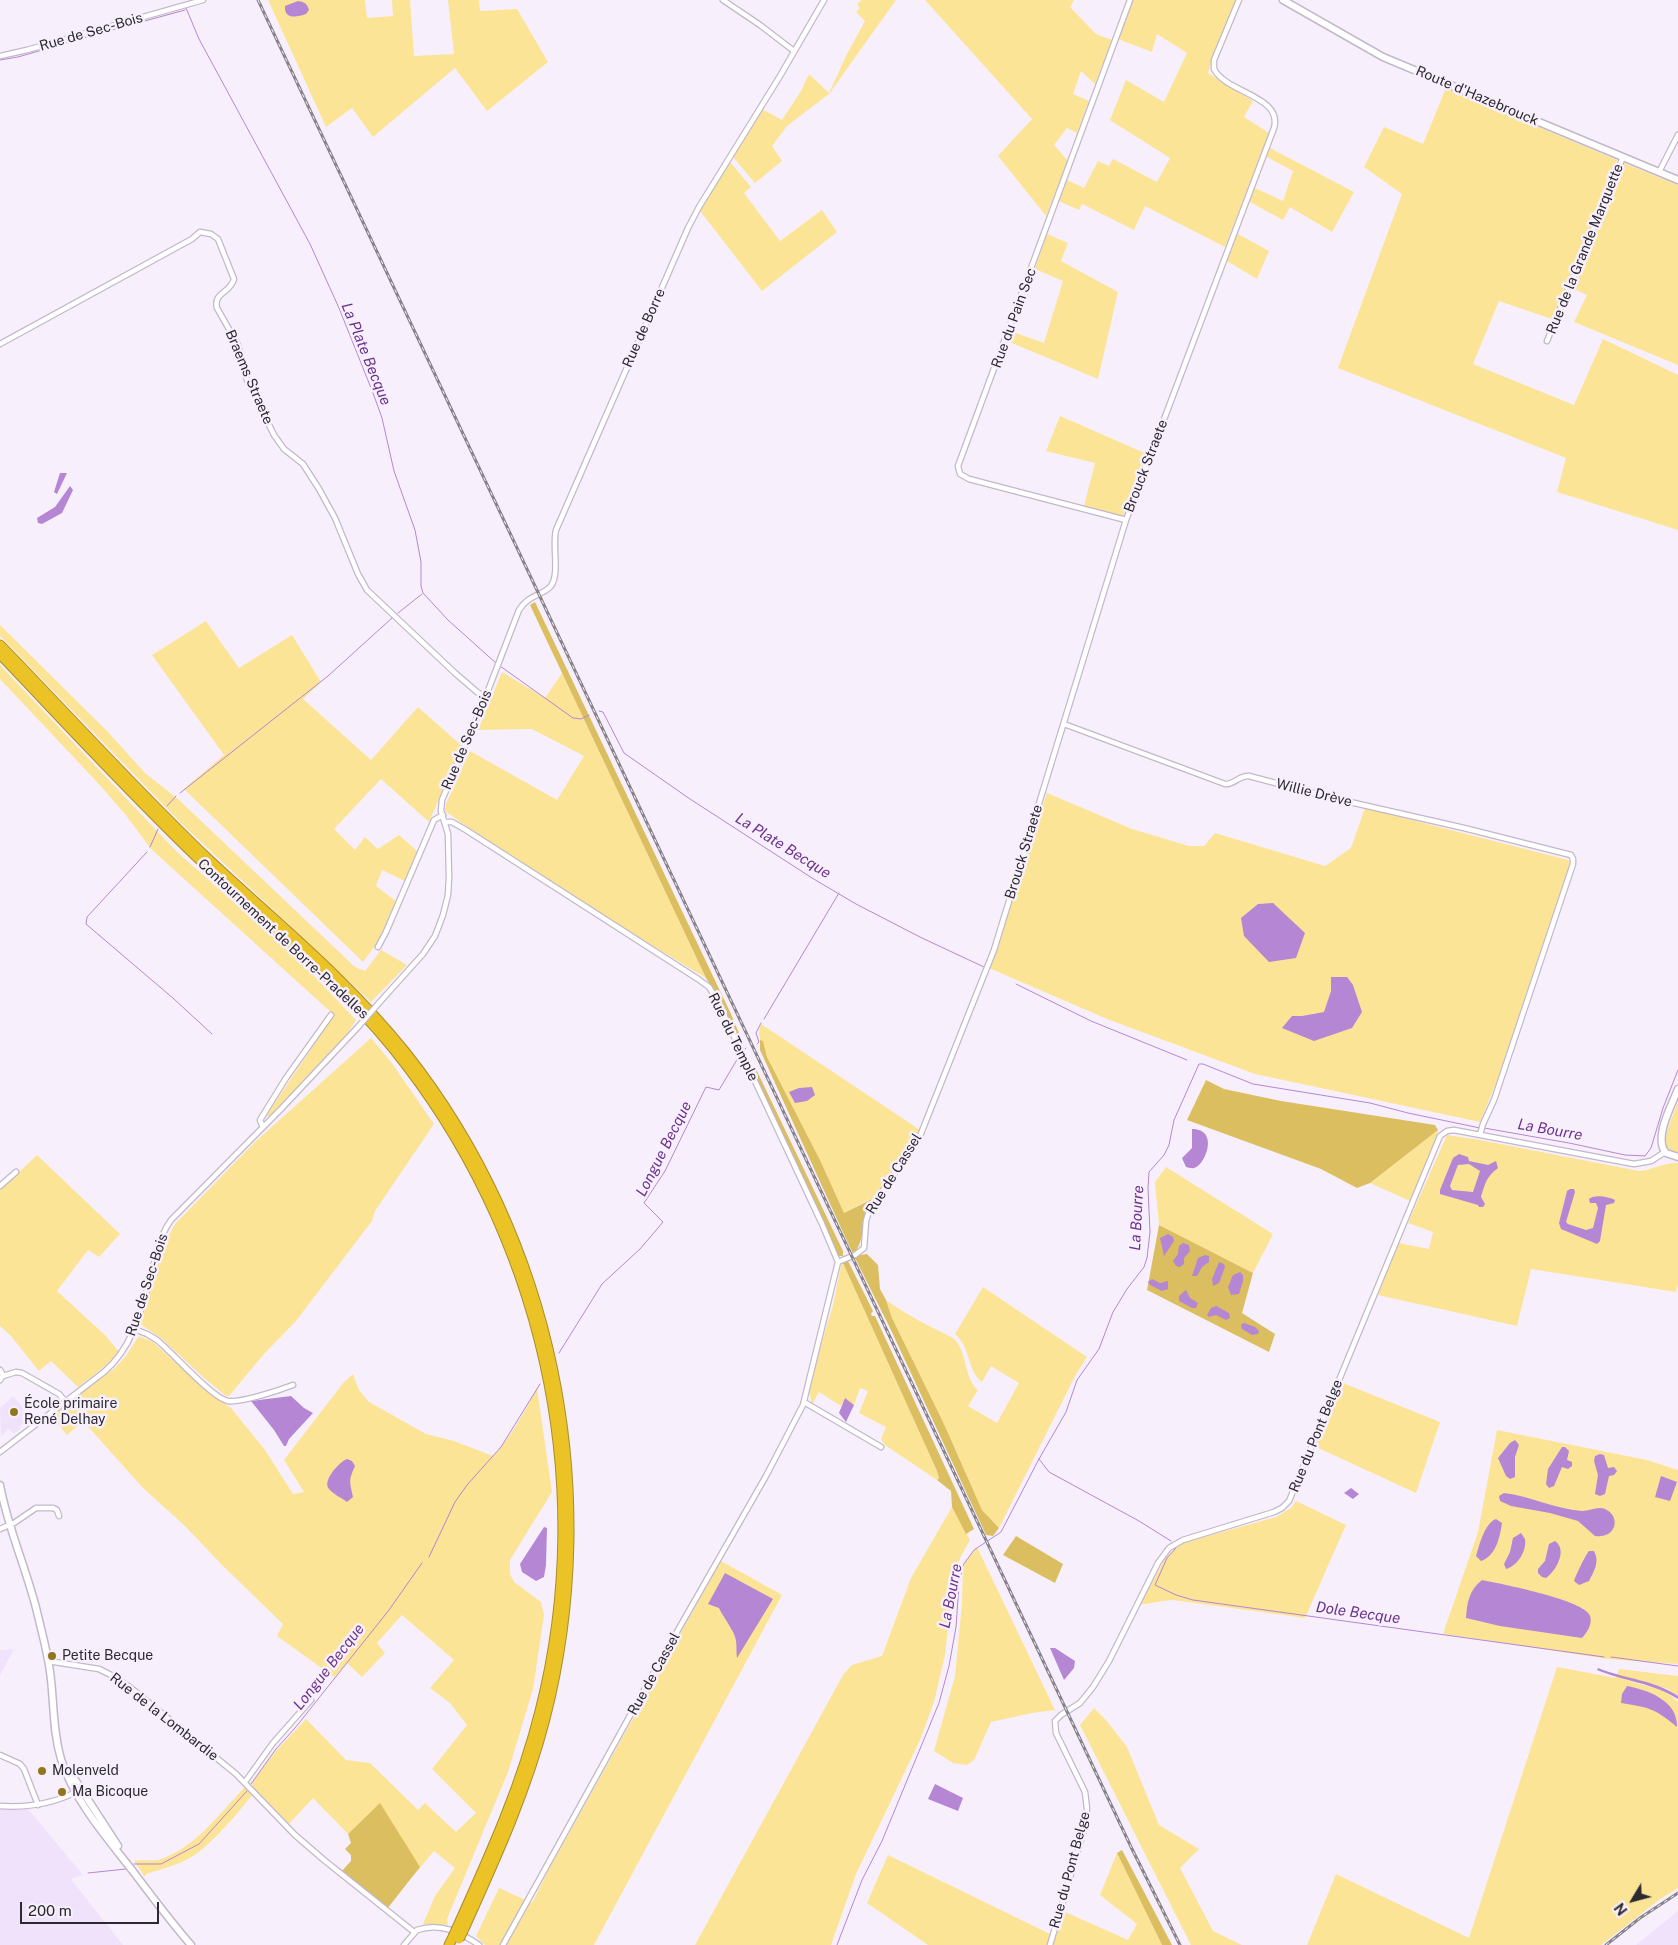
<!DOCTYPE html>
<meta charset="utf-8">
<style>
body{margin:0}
#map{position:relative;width:1678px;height:1945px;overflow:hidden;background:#f7f0fc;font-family:"Public Sans",sans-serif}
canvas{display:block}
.north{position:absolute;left:1608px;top:1875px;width:50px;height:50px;-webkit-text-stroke:4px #f7f0fc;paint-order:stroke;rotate:233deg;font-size:14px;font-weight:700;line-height:20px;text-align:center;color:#2d2930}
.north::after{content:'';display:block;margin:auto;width:18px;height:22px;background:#2d2930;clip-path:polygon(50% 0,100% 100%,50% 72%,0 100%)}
.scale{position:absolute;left:20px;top:1902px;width:139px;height:22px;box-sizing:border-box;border:2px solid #2d2930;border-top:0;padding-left:6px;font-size:15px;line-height:18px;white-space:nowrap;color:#2d2930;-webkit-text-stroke:4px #f7f0fc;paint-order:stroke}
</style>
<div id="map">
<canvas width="1678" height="1945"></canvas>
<div class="north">N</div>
<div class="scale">200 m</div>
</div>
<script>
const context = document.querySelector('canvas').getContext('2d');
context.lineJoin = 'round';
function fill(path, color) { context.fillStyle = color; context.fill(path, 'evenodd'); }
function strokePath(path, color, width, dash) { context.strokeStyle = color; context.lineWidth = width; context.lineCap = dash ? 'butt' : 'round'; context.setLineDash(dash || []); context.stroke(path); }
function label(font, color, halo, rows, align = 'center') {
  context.font = font + ' "Public Sans",sans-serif'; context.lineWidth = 5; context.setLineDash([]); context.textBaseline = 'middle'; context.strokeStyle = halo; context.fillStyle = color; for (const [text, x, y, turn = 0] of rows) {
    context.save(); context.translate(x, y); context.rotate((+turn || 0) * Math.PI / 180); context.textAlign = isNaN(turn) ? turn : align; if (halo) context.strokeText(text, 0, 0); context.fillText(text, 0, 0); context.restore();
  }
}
fill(new Path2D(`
 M13 1396 31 1417 20 1426 21 1428 14 1434 9 1429 1 1437 0 1408Z
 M14 1649 0 1676V1650Z
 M0 1808 28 1809 83 1875 71 1879 123 1945H0Z
 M1678 1911V1945H1636Z`), '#f1e2fc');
fill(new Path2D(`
 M268 0H365L367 18 393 16 392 0H410L414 56 454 54 448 0H479L480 11 517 9 548 62 487 111 455 68 373 137 352 108 326 127Z
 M862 0H896L829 94 787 126 772 146 782 161 755 183 733 157 762 109 782 120 801 91 809 74 829 93 847 54 865 21 856 12 860 8 857 4Z
 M925 0H1074L1070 7 1096 34 1112 40 1095 84 1081 71 1073 94 1089 101 1077 133 1067 128 1054 145 1068 161 1046 216 998 156 1032 119Z
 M1132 0H1237L1212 60 1208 73 1253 101 1244 117 1269 133 1225 247 1145 206 1134 230 1082 204 1079 210 1059 201 1067 180 1084 188 1098 161 1109 166 1113 159 1157 182 1170 158 1110 120 1126 80 1164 102 1187 53 1157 34 1152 52 1118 39Z
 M1446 88 1617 160 1614 172 1552 319 1499 301 1473 364 1574 405 1603 339 1678 375V530L1557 492 1566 458 1338 368 1402 194 1364 167 1384 127 1423 144Z
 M1268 147 1354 192 1332 232 1290 207 1283 220 1248 201 1253 187 1283 201 1293 171 1265 156Z
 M730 162 751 187 744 193 780 241 822 210 837 232 762 291 700 211Z
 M1624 163 1678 185V365L1574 322 1587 295 1574 289Z
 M1236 233 1269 251 1257 279 1227 261Z
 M1047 234 1068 243 1061 261 1118 292 1098 379 1007 341 1010 331 1044 343 1063 281 1035 269Z
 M1060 416 1147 454 1123 516 1084 506 1095 463 1046 451Z
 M206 621 239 668 292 635 321 682 303 699 371 760 418 707 462 746 429 822 381 779 334 829 355 850 365 837 378 849 399 835 417 851 405 881 382 870 376 886 397 902 375 946 363 962 184 789 224 755 152 655Z
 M0 625 108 732 145 773 178 799 355 967 365 971 381 950 407 965 371 1002 182 824 0 636Z
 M0 665 176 851 301 962 356 1020 347 1034 270 1116H266L334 1015 151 849 125 814 97 782 0 679Z
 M502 672 545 698 562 673 706 978 617 924 466 826 445 811 446 804 470 751 557 800 584 756 532 729 478 730Z
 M1047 793 1132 829 1189 846H1204L1215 833 1325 866 1351 848 1365 808 1568 860 1570 863 1498 1078 1480 1122 1255 1074 1107 1019 989 968Z
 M761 1024 920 1130 887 1183 874 1198 864 1202 844 1213 820 1160 767 1057 763 1041 760 1040 759 1031Z
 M371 1038 391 1062 434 1124 375 1211 372 1221 296 1321 264 1354 229 1396H226L204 1378 161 1338 140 1324 166 1240 175 1224 255 1142Z
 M1678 1102V1153C1673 1152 1667 1150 1666 1145 1663 1136 1675 1111 1678 1102Z
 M1438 1130 1437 1138 1410 1201 1370 1183Z
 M1447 1135 1480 1140 1639 1171C1653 1170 1664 1162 1678 1163V1284L1676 1292 1531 1269 1517 1326 1378 1295 1399 1243 1429 1249 1433 1232 1408 1223Z
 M37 1155 120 1234 99 1257 88 1250 57 1291 106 1336 119 1352 103 1368 78 1387 51 1361 39 1371 10 1335 0 1326V1190Z
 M1166 1167 1273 1234 1253 1273 1159 1225 1155 1182Z
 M843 1263 937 1471 939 1478 937 1480 885 1445 881 1439 886 1427 859 1413 868 1391 860 1388 854 1405 845 1399 841 1406 819 1392 812 1405 809 1391 812 1376 833 1305 841 1266Z
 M983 1287 1087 1357 1075 1376 999 1528 982 1510 944 1424 892 1318 886 1300C900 1310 914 1318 929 1326 938 1331 949 1334 956 1341 967 1354 965 1380 978 1390L968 1406 997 1423 1019 1383 991 1366 982 1382C966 1370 972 1349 955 1334Z
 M139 1336 153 1342 209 1393 231 1408 265 1450 293 1494 304 1492 284 1460 344 1382 353 1374 359 1390 369 1402 426 1434 454 1441 493 1456C511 1437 525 1411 537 1388L552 1492 510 1560V1574L514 1582 541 1602 544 1615 533 1689 508 1772 447 1919 448 1925 423 1924 435 1896 455 1868 434 1851 413 1876 402 1840 380 1804 348 1834 313 1798 289 1824 256 1791 252 1785 253 1781 274 1753 306 1719 346 1760 370 1763 418 1810 425 1803 456 1832 476 1813 432 1769 467 1725 450 1703 430 1688 454 1660 402 1615 377 1643 385 1653 362 1677 347 1663 334 1677 277 1636 283 1624 222 1565 185 1526 143 1488 83 1421 67 1435 50 1414 114 1369 125 1357Z
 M1343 1383 1440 1422 1416 1493 1316 1447Z
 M1497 1430 1647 1460 1678 1470V1664L1608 1659 1443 1634 1478 1532Z
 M1296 1501 1346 1525 1305 1618 1173 1600C1163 1600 1147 1605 1140 1604L1165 1559 1179 1544 1276 1517 1291 1508Z
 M952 1507 970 1540 960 1558 953 1584 945 1655 934 1702 920 1740 856 1874 831 1945H695L843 1675 852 1665 882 1656 911 1578Z
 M977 1547 1055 1710 1032 1713 991 1722 974 1760 967 1765 953 1763 934 1751 955 1676 962 1603 963 1565Z
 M721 1561 782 1595 594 1945H485L476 1936 499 1888 532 1903 549 1869Z
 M1557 1667 1616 1678 1619 1669 1678 1676V1696L1666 1688 1628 1681 1666 1691 1678 1702V1888L1659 1900 1601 1945H1307L1336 1874 1469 1938Z
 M1094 1708 1106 1720 1127 1747 1159 1825 1199 1849 1180 1868 1213 1931 1242 1945H1191L1080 1725Z
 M245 1787 253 1794C238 1813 216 1839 196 1854 182 1864 162 1869 146 1874L145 1877 134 1861C143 1859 151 1862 161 1859 196 1847 220 1813 245 1787Z
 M1117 1853 1162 1945H1053L1063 1911 1128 1940 1137 1924 1100 1895Z
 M888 1855 1050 1934 1047 1945H928L867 1903Z`), '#fce496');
fill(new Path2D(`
 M535 602 731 1014 739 1033 735 1036 715 992 706 978 530 605Z
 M760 1040 763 1041 767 1057 820 1160 844 1213 874 1198C861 1217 866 1235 856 1251L852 1252 760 1050Z
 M756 1069 843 1251V1256H839L837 1254 755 1076Z
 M1206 1080 1224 1089 1281 1101 1435 1125 1438 1130 1370 1183 1357 1188 1321 1169 1187 1120Z
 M1159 1225 1253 1273 1242 1313 1275 1334 1269 1352 1147 1290Z
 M867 1254 878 1265 880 1289 886 1300 892 1318 944 1424 982 1510 999 1528 993 1536 986 1535 890 1328 855 1258 860 1255Z
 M848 1261 873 1311 871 1314 872 1316H875L974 1529 966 1534 952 1507 951 1491 937 1480 939 1478 937 1471 843 1263Z
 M1016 1536 1063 1564 1055 1583 1003 1555Z
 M380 1803 420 1867 387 1909 341 1872 351 1861V1855L345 1849 351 1843 348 1834Z
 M1122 1850 1172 1945H1162L1117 1853Z`), '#dbbe5f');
fill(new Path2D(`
 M298 1C304 2 307 3 309 10L306 14C297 17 284 20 285 6Z
 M60 473H67L57 494 54 492Z
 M70 486 73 490 62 513 42 524 38 523 37 518 55 507Z
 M1273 903 1305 933 1296 958 1269 962 1244 936 1241 918 1258 904Z
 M1331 977H1347L1353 985 1362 1012 1352 1028 1314 1041 1282 1028 1292 1016H1302L1324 1012 1331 991Z
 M812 1087 815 1095 807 1101 795 1103 789 1092 799 1088Z
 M1192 1129C1220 1129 1205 1166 1194 1168 1191 1169 1188 1167 1186 1167L1182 1158 1192 1148Z
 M1459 1154 1468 1157 1469 1161 1488 1165 1496 1161 1498 1168C1487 1176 1485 1183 1481 1197L1485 1204 1483 1207H1479L1478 1205 1440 1194V1190L1453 1158ZM1469 1164 1480 1171 1473 1192 1452 1190 1450 1186 1458 1165Z
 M1570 1189H1574L1575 1192 1566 1222 1568 1224 1586 1230 1593 1228 1598 1208 1596 1203H1590L1589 1199C1595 1194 1609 1197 1615 1200L1614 1203 1606 1205 1600 1241 1597 1244 1561 1229 1559 1223 1567 1191Z
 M1168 1234 1173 1237 1174 1241 1164 1256 1160 1238Z
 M1183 1243 1189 1245 1190 1251 1184 1258V1264L1180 1267 1176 1266 1173 1261 1178 1254 1179 1246Z
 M1205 1255 1209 1256V1262L1202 1267 1197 1276H1192L1198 1258Z
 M1219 1262 1224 1264 1225 1267 1219 1283 1213 1286 1212 1279Z
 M1240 1272 1243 1275V1281L1239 1294 1231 1295 1228 1287 1233 1275Z
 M1152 1279 1160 1283 1168 1281V1289L1162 1291 1150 1285 1148 1282Z
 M1186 1290 1190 1298 1198 1303 1196 1308H1192L1179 1301V1296Z
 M1216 1306 1229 1313 1230 1318 1226 1320 1216 1315 1209 1317 1207 1315 1211 1308Z
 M1244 1323 1255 1327 1259 1331 1258 1334 1252 1335 1242 1329 1241 1325Z
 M291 1396 304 1408 313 1413 289 1439 286 1446H284L274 1430 251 1401Z
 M845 1398 854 1405 846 1422 839 1413Z
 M1515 1440 1519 1445 1515 1457V1477L1510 1479 1506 1476 1498 1458 1510 1443Z
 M1562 1447H1565L1569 1451 1567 1460 1572 1462V1466L1568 1469 1562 1467 1554 1486 1549 1488 1546 1484 1548 1469Z
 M1600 1454 1604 1455 1608 1468 1614 1467 1617 1471 1614 1475 1609 1476 1605 1494 1600 1496 1595 1494 1598 1475 1594 1461 1595 1456Z
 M347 1459 352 1461 355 1466C348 1481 350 1482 353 1497L347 1502C342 1498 333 1494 329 1489 322 1481 339 1462 347 1459Z
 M1661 1476 1677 1482 1670 1501 1655 1497Z
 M1351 1488 1359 1494 1353 1499 1344 1493Z
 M1504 1493C1530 1496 1555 1509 1582 1511 1590 1511 1598 1506 1605 1509 1621 1516 1617 1539 1595 1536L1578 1521 1550 1513 1511 1506 1500 1501 1499 1496Z
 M1496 1519 1502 1523C1500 1537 1496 1556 1481 1561L1476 1556C1480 1544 1484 1524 1496 1519Z
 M544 1527 547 1528 546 1565 544 1577 536 1581 522 1572 520 1564Z
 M1521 1533 1525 1539C1527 1550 1518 1566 1506 1569L1504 1564 1510 1552 1513 1538Z
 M1555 1541C1568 1550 1556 1571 1546 1578L1542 1577 1538 1573V1569L1545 1561 1549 1544Z
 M1589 1551H1594C1600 1562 1594 1571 1589 1581L1579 1585 1574 1581C1576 1575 1585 1556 1589 1551Z
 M725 1573 773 1599 737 1658C736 1652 737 1647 736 1641 736 1633 723 1617 719 1608L708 1604Z
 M1482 1580C1502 1584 1579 1599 1589 1614 1594 1622 1587 1633 1582 1638L1500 1626 1466 1618C1467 1603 1469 1590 1482 1580Z
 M1050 1648H1055L1075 1661 1074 1668 1064 1680Z
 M1598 1668C1625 1679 1655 1680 1678 1696V1699C1653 1683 1624 1681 1597 1670Z
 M1627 1686C1647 1690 1678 1700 1677 1727 1656 1709 1648 1707 1621 1703L1622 1694Z
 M935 1784 963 1798 958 1811 928 1799Z`), '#b486d3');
strokePath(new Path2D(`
 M186 8 199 39 310 244 339 308 373 393 382 418 394 471 415 530 421 562V586L423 593 448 620 497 664
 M101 33 185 10
 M0 60 18 57 94 35
 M398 613 422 594
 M500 666 573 718 581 719 589 715
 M599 711 603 712 624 753 690 799 812 878 856 904 922 938 984 967
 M180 793 328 676 392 618
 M167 806 176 796
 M150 847 158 829
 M147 852 87 917 86 924 174 999 212 1034
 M1016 984 1091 1021 1187 1060
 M764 1019 839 893
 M757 1044 759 1042 756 1033 761 1023
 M744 1050 746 1048
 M1484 1128 1569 1143 1625 1155 1645 1156 1651 1148 1663 1108 1678 1070
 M559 1353 602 1284 640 1249 663 1222 644 1203 665 1171 706 1087 719 1090 738 1058 739 1052
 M1039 1459 1049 1472 1139 1521 1171 1541
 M1176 1548 1167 1558 1155 1585 1176 1595 1193 1600 1604 1657
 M429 1557 455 1502 467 1485 501 1447 540 1384
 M1611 1657 1678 1666
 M251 1784 276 1749 295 1728 389 1610 422 1563
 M134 1864H161L199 1844 247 1791
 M88 1873 126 1869
 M837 1945 862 1880 882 1841 939 1703 949 1666 956 1627 959 1585 963 1565 974 1550 1001 1532 1039 1459 1066 1412 1077 1380 1099 1349 1113 1312 1127 1289 1144 1267 1147 1258 1150 1232 1148 1188 1149 1172 1164 1155 1169 1145 1174 1120 1199 1064H1203L1253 1084 1370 1103 1408 1113 1480 1128`), '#b486d3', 1);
const street = new Path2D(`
 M723 0 760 25 794 51
 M0 56 27 50 203 0
 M1659 172 1678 135
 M1547 341 1623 157
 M0 344 192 239 200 232 211 234 218 239 234 279C231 293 213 292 217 308L238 345 247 380 274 435 284 449 303 464 319 489 335 518 358 574 367 590 455 673 477 692 485 697
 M1126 520 969 479 960 474 958 466 1130 0
 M1064 724 1225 784C1234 785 1239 775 1249 776L1328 797 1464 828 1571 855 1573 859V864L1494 1100 1483 1124 1480 1135
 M446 822H452L466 830 698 979 709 987 716 998 822 1224 838 1262
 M378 947 386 932 434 820 443 815
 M378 1004 423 954 435 936 443 915 448 895 449 877 448 834 441 811 442 800 484 701 519 610C529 594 542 596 551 586 560 573 552 546 556 530L688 228 699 207 780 76 824 0
 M263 1127 260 1120 286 1078 331 1015
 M0 1186 16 1172
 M838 1262 855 1255 864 1248 866 1221 869 1211 920 1136 994 950 1126 520 1274 128C1283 96 1226 93 1214 69V60L1239 0
 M134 1329 147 1334 157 1340C172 1352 212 1398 228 1401 241 1403 280 1390 293 1385
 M0 1370 3 1375 0 1380
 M3 1376 16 1372 22 1373 59 1394 65 1401
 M804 1402 881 1447
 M0 1452 104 1372C137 1344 143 1300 155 1260 159 1246 162 1232 171 1220L281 1109 358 1027
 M0 1529 14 1523 36 1508H53L57 1510 59 1516
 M48 1661 99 1669 113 1676 131 1688 236 1774 295 1835 324 1860 414 1932
 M0 1755 20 1764 24 1769 38 1805
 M245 1782 273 1743 311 1700
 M0 1806C28 1808 53 1804 78 1791
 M404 1945 417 1930C440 1922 460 1932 479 1945
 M503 1945 658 1665 766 1476 803 1405 838 1262
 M1050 1945 1084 1830 1087 1809 1085 1792 1056 1733 1055 1721 1061 1715 1080 1703 1093 1687 1109 1661 1158 1563 1169 1548 1183 1540 1274 1512 1282 1508 1289 1501 1440 1136 1447 1131 1454 1130 1634 1164 1651 1161 1665 1152`);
const secondary = new Path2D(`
 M1283 0 1383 57 1678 180
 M1678 1089C1672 1105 1653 1138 1666 1153L1678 1157
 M0 1485C8 1530 28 1572 38 1616 43 1637 49 1658 51 1680 54 1706 53 1732 61 1759 74 1801 108 1839 135 1874 153 1898 171 1922 191 1945
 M70 1772 118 1846`);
const highway = new Path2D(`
 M0 645C68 715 135 789 206 857 274 921 347 979 406 1053 553 1239 604 1490 545 1719 526 1793 494 1862 463 1931
 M0 654C66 723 130 793 199 859 264 921 335 977 392 1047 542 1231 599 1481 540 1711 521 1787 489 1857 457 1928
 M449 1945 453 1937`);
strokePath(street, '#c3b8cb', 7);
strokePath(secondary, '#c3b8cb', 9);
strokePath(highway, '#a88d2a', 11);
strokePath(street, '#fff', 4.5);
strokePath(secondary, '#fff', 6);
strokePath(highway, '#ebc327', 9);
const rail = new Path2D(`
 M258 0 1132 1849 1180 1945
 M1606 1945 1640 1918 1678 1893`);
strokePath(rail, '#86818a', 3);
strokePath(rail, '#f7f0fc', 1, [4]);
const streetBridge = new Path2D(`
 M358 1027 378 1004`);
const highwayBridge = new Path2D(`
 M453 1937 457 1928
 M459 1939 463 1931`);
strokePath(streetBridge, '#c3b8cb', 7, []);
strokePath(highwayBridge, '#a88d2a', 11, []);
strokePath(streetBridge, '#fff', 4.5);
strokePath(highwayBridge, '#ebc327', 9);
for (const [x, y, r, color] of [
 [14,1412,5,"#90771d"],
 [52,1656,5,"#90771d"],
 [42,1771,5,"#90771d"],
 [62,1792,5,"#90771d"]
]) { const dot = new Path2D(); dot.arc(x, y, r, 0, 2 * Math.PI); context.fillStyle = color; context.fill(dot); strokePath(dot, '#f7f0fc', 2); }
label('14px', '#2d2930', '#f7f0fc', [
 ["Rue de Sec-Bois",91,32,-16],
 ["Route d'Hazebrouck",1477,96,23],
 ["Rue de la Grande Marquette",1585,249,-68],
 ["Rue du Pain Sec",1014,318,-70],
 ["Rue de Borre",644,328,-66],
 ["Braems Straete",249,377,67],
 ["Brouck Straete",1146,466,-69],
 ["Rue de Sec-Bois",467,740,-67],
 ["Willie Drève",1314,793,14],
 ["Brouck Straete",1024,852,-73],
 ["Contournement de Borre-Pradelles",283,939,43],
 ["Rue du Temple",733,1037,64],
 ["Rue de Cassel",894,1174,-58],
 ["Rue de Sec-Bois",147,1285,-72],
 ["Rue du Pont Belge",1316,1436,-68],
 ["Rue de Cassel",654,1674,-61],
 ["Rue de la Lombardie",164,1717,38],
 ["Rue du Pont Belge",1070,1870,-75]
]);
label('14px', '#2d2930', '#f7f0fc', [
 ["École primaire",24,1404],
 ["René Delhay",24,1420],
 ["Petite Becque",62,1656],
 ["Molenveld",52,1771],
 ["Ma Bicoque",72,1792]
], 'left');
label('italic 15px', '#6c338d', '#f7f0fc', [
 ["La Plate Becque",366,354,68],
 ["La Plate Becque",783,846,32],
 ["La Bourre",1550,1130,10],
 ["Longue Becque",664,1149,-63],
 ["La Bourre",1137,1218,-87],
 ["La Bourre",951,1596,-79],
 ["Dole Becque",1358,1613,8],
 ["Longue Becque",329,1667,-52]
]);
</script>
